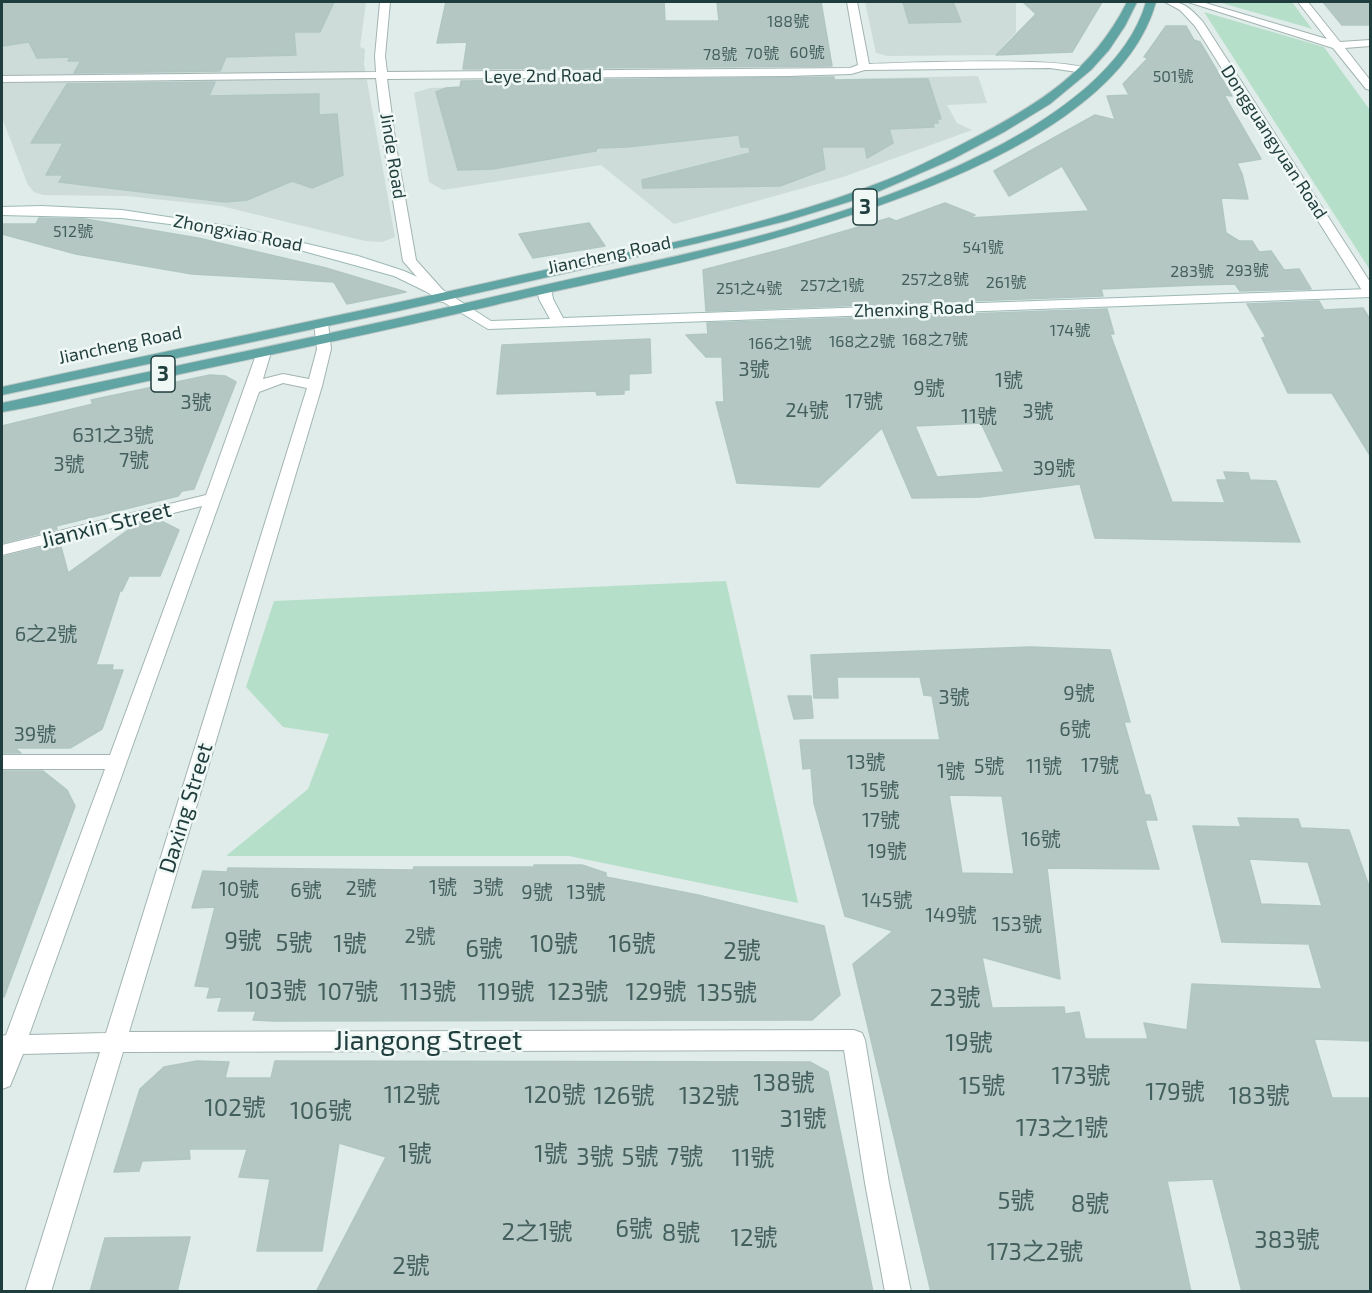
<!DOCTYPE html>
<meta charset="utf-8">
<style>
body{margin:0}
#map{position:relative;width:1372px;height:1293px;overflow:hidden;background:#dfece9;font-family:"Exo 2",sans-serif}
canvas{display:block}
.frame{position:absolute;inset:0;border:3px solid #1f3d3c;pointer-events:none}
</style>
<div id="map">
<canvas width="1372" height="1293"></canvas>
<div class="frame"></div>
</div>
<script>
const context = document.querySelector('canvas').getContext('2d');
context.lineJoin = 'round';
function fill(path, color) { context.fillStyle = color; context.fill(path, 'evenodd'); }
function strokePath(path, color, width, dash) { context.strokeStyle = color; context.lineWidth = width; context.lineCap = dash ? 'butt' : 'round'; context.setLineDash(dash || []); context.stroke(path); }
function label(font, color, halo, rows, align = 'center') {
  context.font = font + ' "Exo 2","Noto Sans TC",sans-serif'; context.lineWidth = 5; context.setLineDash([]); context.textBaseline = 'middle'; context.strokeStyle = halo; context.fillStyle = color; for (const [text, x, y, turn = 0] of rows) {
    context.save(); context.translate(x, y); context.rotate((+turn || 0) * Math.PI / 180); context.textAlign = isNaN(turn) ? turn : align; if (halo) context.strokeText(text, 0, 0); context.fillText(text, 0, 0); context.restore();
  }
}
fill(new Path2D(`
 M2 2H366L360 47 365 49 364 64 395 237 382 242 365 241 221 206 126 196 43 195 34 192 28 185 2 118Z
 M865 2H1016V32L995 55 888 56 876 53Z
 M978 76 987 103 947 105 957 123 972 130 843 177 674 224 601 165 443 190 429 182 414 93 430 88Z`), '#cddcd8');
fill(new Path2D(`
 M1218 2H1292L1312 29 1306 27Z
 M1204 12 1324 47 1370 110V270Z
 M726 581 798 903 569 856H226L308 789 329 734 283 727 246 687 274 601Z`), '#b6dfca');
const building = new Path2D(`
 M2 2H334L320 32H294L296 55 226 57 220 71 74 73 81 61H68L70 57 37 58 29 42 2 46Z
 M446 2H664L665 21H719L717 2H821L832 66 463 69 467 42 437 43Z
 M903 2H953L961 22 909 23Z
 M1023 2H1102L1072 52 996 55 1036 14Z
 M1323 2H1371V25H1342Z
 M1166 26H1186L1194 40 1200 42 1232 96 1224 95 1261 159 1237 163 1242 174 1248 199 1221 198 1226 233 1239 241H1252L1259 252 1271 251 1284 270 1299 269 1311 289 1240 291 1235 284 1198 285 1101 289 1103 296 706 311 703 270 787 248 889 218 896 221 945 203 975 215 969 218 1089 211 1062 166 1009 196 994 171 1095 115 1115 120 1107 96 1129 95 1123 84 1148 58 1144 57Z
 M834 77V80L928 79 941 119H937L938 123H933L934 127 889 129 893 143 867 158 865 147H822L825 169 780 186 643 188 642 180 750 153 749 147H741L739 135 626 147 597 148 596 151 583 153 493 169 458 170 436 92 446 88 460 87 461 81Z
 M215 82 209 96 319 94V115L337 114 343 175 312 188 292 181 247 200 225 202 59 182 63 175H46L63 143H31L67 84Z
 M39 218 85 219 198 238 326 268 406 292 347 304 334 282 192 274 76 254 2 234V224H36Z
 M589 223 605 246 533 258 519 234Z
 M1319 301 1324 310 1363 308 1371 321V457L1332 393H1288L1262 338 1266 337 1247 304Z
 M1107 309 1114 334H1110L1172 502 1225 503 1217 480H1227L1224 472 1248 473 1250 480 1276 481 1300 542 1095 538 1080 484 980 497 912 498 882 428 819 487 737 483 716 402H724L722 357H706L686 335 708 334 707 323ZM981 423 1004 472 937 477 915 426Z
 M650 339 651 373 629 374V390H624V394L597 395 596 391 497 394 502 345Z
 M210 375 225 376 236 382 194 489 182 491 178 496 56 526 57 529 2 543V426L93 404 91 400Z
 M157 519 179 530 160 576H129L122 591H120L96 665H113L112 670H123L102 729 70 748H15L21 753H2V557L60 543 68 573 135 525Z
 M1030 647 1110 650 1130 722H1124L1145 795H1150L1157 820H1145L1159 869 1047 868 1060 979 982 957 992 1008 1064 1007 1065 1014 1079 1012 1085 1039H1148L1144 1023 1187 1030 1192 984 1322 989 1309 944 1222 942 1193 826 1241 827 1238 818 1298 819 1301 828 1349 830 1371 892V1041L1314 1039 1332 1098H1371V1292H1242L1213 1179 1167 1181 1191 1292H931L853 964 893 931 845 916 814 803 811 768 803 769 800 740H940L932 696 924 695 920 677H837L838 698H814L811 655ZM949 795 1002 796 1014 874 962 873ZM1249 859 1308 862 1322 906 1261 904Z
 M788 696H811L813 718 794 719Z
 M2 771H43L67 790 75 806 4 997H2Z
 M534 865H582L606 873V877L698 895 824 926 840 995 812 1020 274 1021 253 1020 256 1011H218L222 997 207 998 210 987 195 986 215 907 192 908 203 871 227 872 228 868 413 870 414 867H534Z
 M197 1061 229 1062 225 1078H271L275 1061 810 1062 828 1072 873 1292H316L386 1157 339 1143 322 1251H257L270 1179 239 1177 247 1149H189L190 1159 142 1161 139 1171 114 1172 140 1089 164 1067Z
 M190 1237 177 1292H90L105 1238Z`);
fill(building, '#b4c7c3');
strokePath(building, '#b1c6c2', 1.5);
const street = new Path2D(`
 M380 2H390L385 56 387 72 850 68 858 65 847 2H857L869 64C902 63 1072 56 1089 70L1084 73 1050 68 865 70 851 74 788 76 387 79 396 146 416 260 450 298 443 302 438 301 403 261 384 146 376 78 2 82V76L376 72 375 56Z
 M1165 2C1183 0 1191 9 1203 22L1370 282V296L1363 292 1195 26 1180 10Z
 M1188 2H1202L1327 39 1298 2H1308L1340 42 1370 40V46L1345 48 1370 80V90L1366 89 1333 48Z
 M321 319 328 323 331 349 322 386 129 1032 854 1030 862 1033 865 1040 889 1183 911 1292H885L865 1183 844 1050 123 1052 51 1292H25L100 1052 23 1054 10 1086 2 1089V1036L6 1035 105 769H2V755H110L202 506 2 555V545L206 495 257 352 264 348 271 352 263 379 283 374 309 379 317 349 314 323ZM283 383 307 388 106 1033 29 1035 259 392Z`);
const secondary = new Path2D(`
 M42 206 122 210 240 228 358 256 404 271 435 285 491 321 550 319 539 299 537 289 544 285 551 289 553 299 563 318 1370 289V297L488 329 425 291 394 276 278 244 201 228 122 218 2 215V207Z`);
const primary = new Path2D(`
 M1127 2H1137L1125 26 1109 50 1091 70 1050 104 1004 132 953 159 868 196 786 221 698 243 398 311 2 395V387C169 350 337 317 504 279 628 251 757 230 876 184 909 172 939 156 970 140 1037 105 1092 72 1127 2Z
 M1146 2H1156C1104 191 661 265 495 305 385 331 273 354 162 378 109 389 55 403 2 412V403C177 365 353 330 527 289 608 270 690 255 770 233 882 202 1111 125 1146 2Z`);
strokePath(street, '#a2b4b2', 2);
strokePath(secondary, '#9db9b5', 2);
strokePath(primary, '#c0c9c8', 2);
fill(street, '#fff');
fill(secondary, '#fff');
fill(primary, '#60a5a3');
label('16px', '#44605e', null, [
 ["188號",788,22],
 ["60號",807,53],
 ["70號",762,54],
 ["78號",720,55],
 ["501號",1173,77],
 ["512號",73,232],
 ["541號",983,248],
 ["293號",1247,271],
 ["283號",1192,272],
 ["257之8號",935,280],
 ["261號",1006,283],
 ["257之1號",832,286],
 ["251之4號",749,289],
 ["174號",1070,331],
 ["168之7號",935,340],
 ["168之2號",862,342],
 ["166之1號",780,344]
]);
label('18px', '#1f3d3c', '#f0f8f6', [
 ["Leye 2nd Road",543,76,-1],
 ["Dongguangyuan Road",1274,142,57],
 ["Jinde Road",393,156,81],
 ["Zhongxiao Road",238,233,11],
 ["Jiancheng Road",609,255,-12],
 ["Zhenxing Road",914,309,-2],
 ["Jiancheng Road",120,345,-12]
]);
label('20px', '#44605e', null, [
 ["3號",754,369],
 ["1號",1009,380],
 ["9號",929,388],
 ["17號",864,401],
 ["3號",196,402],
 ["24號",807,410],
 ["3號",1038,411],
 ["11號",979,416],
 ["631之3號",113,435],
 ["7號",134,460],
 ["3號",69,464],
 ["39號",1054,468],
 ["6之2號",46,634],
 ["9號",1079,693],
 ["3號",954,697],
 ["6號",1075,729],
 ["39號",35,734],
 ["13號",866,762],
 ["17號",1100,765],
 ["5號",989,766],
 ["11號",1044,766],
 ["1號",951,771],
 ["15號",880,790],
 ["17號",881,820],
 ["16號",1041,839],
 ["19號",887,851],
 ["1號",443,887],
 ["3號",488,887],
 ["2號",361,888],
 ["10號",239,889],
 ["6號",306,890],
 ["9號",537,892],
 ["13號",586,892],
 ["145號",887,900],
 ["149號",951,915],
 ["153號",1017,924],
 ["2號",420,936]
]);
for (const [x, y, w] of [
 [865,207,24],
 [163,374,24]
]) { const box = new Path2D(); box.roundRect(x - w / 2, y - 18, w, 36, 4.5); context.fillStyle = '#f0f8f6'; context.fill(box); strokePath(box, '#1f3d3c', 1.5); }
label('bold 21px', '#1f3d3c', null, [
 ["3",865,207],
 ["3",163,374]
]);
label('22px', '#1f3d3c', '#f0f8f6', [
 ["Jianxin Street",106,525,-14],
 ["Daxing Street",186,808,-73]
]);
label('24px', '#44605e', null, [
 ["9號",243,941],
 ["5號",294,943],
 ["1號",350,944],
 ["10號",554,944],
 ["16號",632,944],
 ["6號",484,949],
 ["2號",742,951],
 ["103號",276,991],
 ["107號",348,992],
 ["113號",428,992],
 ["119號",506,992],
 ["123號",578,992],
 ["129號",656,992],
 ["135號",727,993],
 ["23號",955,998],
 ["19號",969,1043],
 ["173號",1081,1076],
 ["138號",784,1083],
 ["15號",982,1086],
 ["179號",1175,1092],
 ["112號",412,1095],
 ["120號",555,1095],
 ["126號",624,1096],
 ["132號",709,1096],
 ["183號",1259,1096],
 ["102號",235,1108],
 ["106號",321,1111],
 ["31號",803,1119],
 ["173之1號",1062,1128],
 ["1號",415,1154],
 ["1號",551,1154],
 ["3號",595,1157],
 ["5號",640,1157],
 ["7號",685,1157],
 ["11號",753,1158],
 ["5號",1016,1201],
 ["8號",1090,1204],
 ["6號",634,1229],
 ["2之1號",537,1232],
 ["8號",681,1233],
 ["12號",754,1238],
 ["383號",1287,1240],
 ["173之2號",1035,1252],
 ["2號",411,1266]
]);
label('27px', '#1f3d3c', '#f0f8f6', [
 ["Jiangong Street",428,1041]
]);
</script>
